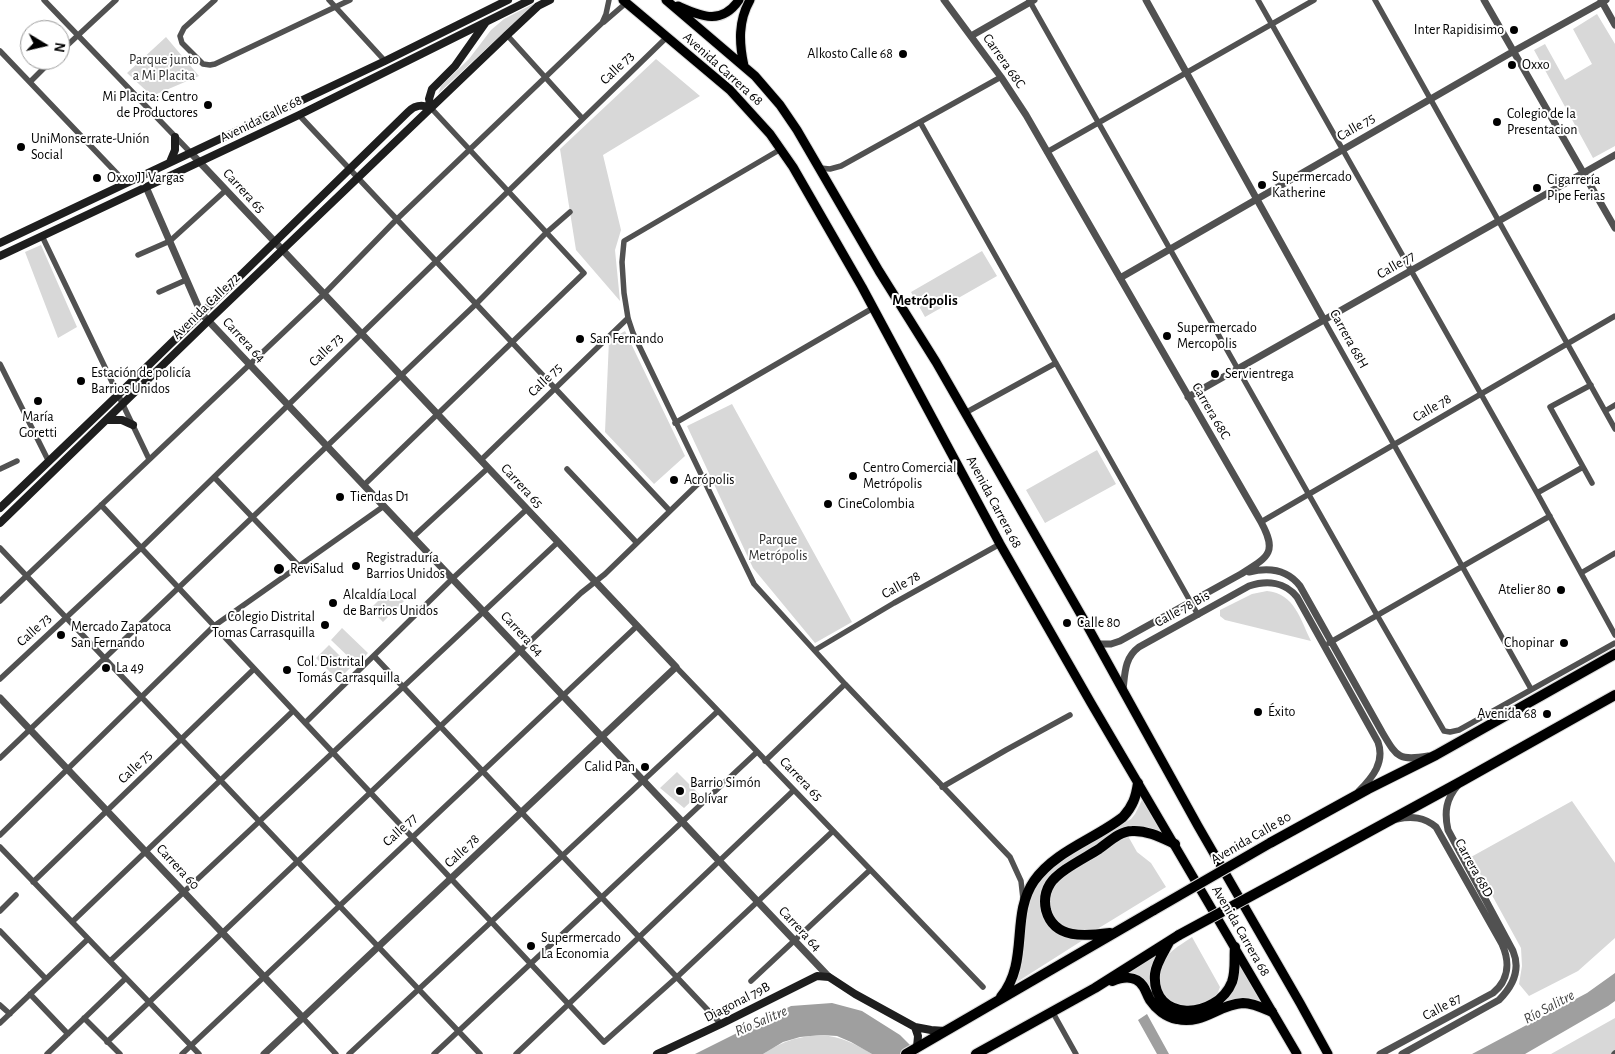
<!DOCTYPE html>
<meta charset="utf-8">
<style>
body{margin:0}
#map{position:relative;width:1615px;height:1054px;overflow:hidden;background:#fff;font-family:"Alegreya Sans",sans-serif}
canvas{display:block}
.north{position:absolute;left:20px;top:20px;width:50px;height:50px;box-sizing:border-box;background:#fff;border:1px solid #999;border-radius:50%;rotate:99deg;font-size:14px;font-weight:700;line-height:20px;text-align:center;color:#000}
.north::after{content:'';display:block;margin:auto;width:18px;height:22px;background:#000;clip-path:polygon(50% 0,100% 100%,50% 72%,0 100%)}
</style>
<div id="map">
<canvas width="1615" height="1054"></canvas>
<div class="north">N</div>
</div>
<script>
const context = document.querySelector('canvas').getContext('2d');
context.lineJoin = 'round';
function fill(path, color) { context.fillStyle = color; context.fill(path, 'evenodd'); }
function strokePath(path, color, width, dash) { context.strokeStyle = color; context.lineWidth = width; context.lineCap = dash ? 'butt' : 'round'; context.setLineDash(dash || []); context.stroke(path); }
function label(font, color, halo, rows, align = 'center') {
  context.font = font + ' "Alegreya Sans",sans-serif'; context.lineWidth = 4; context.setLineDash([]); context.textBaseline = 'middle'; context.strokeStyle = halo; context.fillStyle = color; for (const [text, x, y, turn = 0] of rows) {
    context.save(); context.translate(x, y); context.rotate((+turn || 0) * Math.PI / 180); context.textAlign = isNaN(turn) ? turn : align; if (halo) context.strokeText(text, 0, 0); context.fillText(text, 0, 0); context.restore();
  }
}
fill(new Path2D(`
 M535 3 438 94 441 86 469 59 491 30 504 19Z
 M1597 14 1615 44V146L1593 158 1534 50 1545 44 1565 80 1592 64 1573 29Z
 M166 37 199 76 152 96 127 73Z
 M656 59 700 96 603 155 621 230 615 250 620 301 576 250 560 149Z
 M41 245 77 327 58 338 25 252Z
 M982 251 997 276 925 317 911 292Z
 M625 331 685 456 654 484 605 432 609 340Z
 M732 404 852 622 815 643 753 568 687 426Z
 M1097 450 1116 484 1045 523 1026 490Z
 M391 588 404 601 383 622 370 609Z
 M1267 591C1295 594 1300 619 1311 641L1225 620 1220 616V610L1252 594Z
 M342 628 368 653 357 665 331 640Z
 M329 645 351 667 338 680 316 658Z
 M677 772 699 794 684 808 660 788Z
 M1143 798 1165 836 1135 827 1046 882C1031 916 1047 937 1083 940L1017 982 1023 958 1025 931 1028 910 1035 886 1044 874 1059 863 1131 819 1135 814Z
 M1572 801 1615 863V938L1578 971 1529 996 1519 984 1522 966 1521 948 1471 857Z
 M1128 836 1137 852 1151 863 1166 887 1094 931 1073 932 1059 925 1051 914 1048 903 1050 892 1057 882 1088 859Z
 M1192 937 1220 987C1219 990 1217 995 1215 997 1203 1008 1180 1011 1168 999 1156 987 1158 964 1170 953 1176 947 1185 942 1192 937Z
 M1159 955 1152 990C1146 979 1139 975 1127 972Z
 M1240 966 1264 1006 1218 1005C1230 994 1240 983 1240 966Z
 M1615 1018V1054H1551Z
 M821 1035C842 1037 854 1043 872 1054H763C784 1041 795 1037 821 1035Z`), '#d8d8d8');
fill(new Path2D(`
 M1615 973V1001L1608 1006 1525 1054H1472L1587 993Z
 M832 1003 862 1011 900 1035 919 1054H872L851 1042 837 1036 821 1035 800 1037 783 1042 763 1054H695L791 1006Z
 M1147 1014 1169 1054H1157L1138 1020Z`), '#9f9f9f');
const primary = new Path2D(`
 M623 0 730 90 770 134 793 167 862 287 1000 544 1091 703 1297 1054
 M666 0 755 76 780 105 797 130 879 271 936 362 1084 620 1198 826 1300 1003 1328 1054
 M678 6C701 16 721 26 739 0
 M744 66C739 43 738 21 750 0`);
const trunk = new Path2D(`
 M1270 843 1368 789 1436 755 1615 654
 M1288 876 1462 781 1615 695
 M1110 933C1086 936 1054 940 1046 910 1044 901 1045 892 1050 884 1058 871 1085 858 1099 849 1109 842 1120 831 1132 831 1147 830 1162 838 1175 844
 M1169 942C1164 952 1156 963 1155 974 1151 1023 1217 1020 1232 982 1236 971 1234 958 1235 947
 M1112 981C1122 977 1136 975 1143 986 1146 990 1147 995 1150 1000 1156 1009 1166 1017 1177 1019 1203 1025 1219 1004 1243 1003 1253 1003 1263 1008 1272 1012
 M1001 997C1030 961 1010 916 1034 881 1055 851 1095 839 1123 817 1133 806 1136 797 1138 783
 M906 1054 1154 910
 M976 1054 1095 988 1179 935`);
strokePath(primary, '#dbdbdb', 11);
strokePath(trunk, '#dbdbdb', 12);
strokePath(new Path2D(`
 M44 0 191 153
 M215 0 184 28 180 36 182 43 203 64 210 65 215 64 350 0
 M329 0 385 61
 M1029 0 1377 615 1444 731 1450 732 1459 730 1615 643
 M1258 0 1537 493 1615 635
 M1375 0 1615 429
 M604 22 626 3
 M507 35 582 118
 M0 51 126 183
 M60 52 116 0
 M30 82 52 60
 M299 115 670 511
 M920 122 1198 615
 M781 149 624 241 622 262 624 293 628 318 633 333 754 584 845 684 1010 857 1021 881 1023 899
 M1047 152 1314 0
 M820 168 830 169 841 166 1001 77
 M42 236 149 459
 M138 255 170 241 226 190
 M159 292 186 280
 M1324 320 1531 689
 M0 364 49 462
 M1591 385 1550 407 1592 483
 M1605 411 1615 405
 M965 413 1056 363
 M675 423 873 308
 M481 460 628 318
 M0 469 17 461
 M567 469 637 543
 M214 477 299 566
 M364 485 584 273 431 108
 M1537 493 1583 467
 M101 505 604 1042 677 977 833 831
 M1261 522 1615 316
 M413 537 488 468
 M0 548 480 1054
 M1581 573 1615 553
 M0 601 324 294 396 220 602 23 606 14 609 0
 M1329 643 1550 516
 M815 650 894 603 1000 544
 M374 656 721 1024
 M676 667 983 987
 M0 679 141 548 667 37
 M305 723 452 579 527 509
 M0 758 476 304 546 233 570 212
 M765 761 845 684
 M942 787 1006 750 1070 715
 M0 835 214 626 384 506
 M0 847 199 1054
 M33 882 254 669
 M0 911 16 895
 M72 922 293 711
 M0 931 46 979
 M110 961 558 542
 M751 981 870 870
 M30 994 68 1034
 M0 1005 10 1014
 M1052 1011 1076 1054
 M84 1018 120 1054
 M303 1018 336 1054
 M0 1023 88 939
 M107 1042 581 593 605 574 702 480
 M47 1054 126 978
 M182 1054 637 626
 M349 1054 718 711
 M434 1054 757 752
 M516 1054 794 790
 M1614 1054 1615 1053`), '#515151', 5.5);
strokePath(new Path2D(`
 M944 0 1001 77 1026 115 1261 522C1278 553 1268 557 1241 574L1120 641 1111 644H1097
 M1146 0 1324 320
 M1484 0 1615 228
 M1601 0 1615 25
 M971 36 1034 0
 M191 153 676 667 264 1054
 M146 187 201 313 829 977
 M1120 278 1514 51 1606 0
 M1188 397 1615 155
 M1249 572C1269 567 1287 569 1300 586L1382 732C1397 757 1398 761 1428 756
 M1123 690C1125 674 1124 658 1139 647L1249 586C1267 580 1285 582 1297 597L1378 742C1385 762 1373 777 1359 791
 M0 698 303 1018
 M1380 1054 1493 993C1509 980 1510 962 1502 944L1436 827C1424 817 1412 816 1397 819
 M1402 1054 1499 1000C1512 987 1521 970 1513 951L1448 830C1444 812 1446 799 1458 785`), '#515151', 7);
strokePath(new Path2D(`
 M431 108 429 99 432 89 455 66 486 22
 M170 162 175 150V137
 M0 243 385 61 508 0
 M0 256 299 115 530 0
 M107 420H122L133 425
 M0 508 118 395 408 112C415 105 422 104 431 108
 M0 523 205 324 507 35 538 6 550 0
 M915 1027 918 1036 917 1047
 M657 1054 721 1024 817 976 829 977 855 994 915 1027 931 1030 945 1031`), '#1e1e1e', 8);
strokePath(primary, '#000', 9);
strokePath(trunk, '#000', 10);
const trunkBridge = new Path2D(`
 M1154 910 1270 843
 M1179 935 1288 876`);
strokePath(trunkBridge, '#dbdbdb', 12, []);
strokePath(trunkBridge, '#000', 10);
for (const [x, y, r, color] of [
 [1514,30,5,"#000"],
 [903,54,5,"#000"],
 [1512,65,5,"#000"],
 [208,105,5,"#000"],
 [1497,122,5,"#000"],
 [21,147,5,"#000"],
 [97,178,5,"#000"],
 [1262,185,5,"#000"],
 [1537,188,5,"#000"],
 [1167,336,5,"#000"],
 [580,339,5,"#000"],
 [1215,374,5,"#000"],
 [81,381,5,"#000"],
 [38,401,5,"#000"],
 [853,476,5,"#000"],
 [674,480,5,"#000"],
 [340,497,5,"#000"],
 [828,504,5,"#000"],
 [356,566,5,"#000"],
 [279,569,6,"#000"],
 [1561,590,5,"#000"],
 [333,603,5,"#000"],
 [1067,623,5,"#000"],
 [325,625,5,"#000"],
 [61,635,5,"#000"],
 [1564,643,5,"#000"],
 [106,668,5,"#000"],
 [287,670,5,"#000"],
 [1258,712,5,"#000"],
 [1547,714,5,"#000"],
 [645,767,5,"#000"],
 [680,791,5,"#000"],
 [531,946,5,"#000"]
]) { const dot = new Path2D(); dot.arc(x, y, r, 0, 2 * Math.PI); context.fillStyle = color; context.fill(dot); strokePath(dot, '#fff', 2); }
label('14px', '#000', '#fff', [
 ["Inter Rapidisimo",1504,30,"right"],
 ["Alkosto Calle 68",893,54,"right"],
 ["Oxxo",1522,65],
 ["Mi Placita: Centro",198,97,"right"],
 ["de Productores",198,113,"right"],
 ["Colegio de la",1507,114],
 ["Presentacion",1507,130],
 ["UniMonserrate-Unión",31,139],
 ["Social",31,155],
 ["Supermercado",1272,177],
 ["Katherine",1272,193],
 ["Oxxo JJ Vargas",107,178],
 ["Cigarrería",1547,180],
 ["Pipe Ferias",1547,196],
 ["Supermercado",1177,328],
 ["Mercopolis",1177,344],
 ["San Fernando",590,339],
 ["Estación de policía",91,373],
 ["Barrios Unidos",91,389],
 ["Servientrega",1225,374],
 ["María",38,417,"center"],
 ["Goretti",38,433,"center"],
 ["Centro Comercial",863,468],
 ["Metrópolis",863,484],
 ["Acrópolis",684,480],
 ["Tiendas D1",350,497],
 ["CineColombia",838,504],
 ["Registraduría",366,558],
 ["Barrios Unidos",366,574],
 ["ReviSalud",290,569],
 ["Atelier 80",1551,590,"right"],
 ["Alcaldía Local",343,595],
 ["de Barrios Unidos",343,611],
 ["Colegio Distrital",315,617,"right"],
 ["Tomas Carrasquilla",315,633,"right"],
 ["Calle 80",1077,623],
 ["Mercado Zapatoca",71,627],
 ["San Fernando",71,643],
 ["Chopinar",1554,643,"right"],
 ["Col. Distrital",297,662],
 ["Tomás Carrasquilla",297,678],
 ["La 49",116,668],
 ["Éxito",1268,712],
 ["Avenida 68",1537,714,"right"],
 ["Calid Pan",635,767,"right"],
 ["Barrio Simón",690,783],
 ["Bolívar",690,799],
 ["Supermercado",541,938],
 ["La Economia",541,954]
], 'left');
label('14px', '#2f2f2f', '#fff', [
 ["Parque junto",164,60],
 ["a Mi Placita",164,76],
 ["Parque",778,540],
 ["Metrópolis",778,556]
]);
label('14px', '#000', '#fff', [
 ["Carrera 68C",1004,61,55],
 ["Calle 73",617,68,-44],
 ["Avenida Carrera 68",723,69,42],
 ["Avenida Calle 68",261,119,-26],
 ["Calle 75",1356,127,-30],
 ["Carrera 65",244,191,47],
 ["Calle 77",1396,265,-30],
 ["Avenida Calle 72",206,306,-44],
 ["Carrera 68H",1349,339,61],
 ["Carrera 64",244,340,47],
 ["Calle 73",326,350,-44],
 ["Calle 75",545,380,-44],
 ["Calle 78",1432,408,-30],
 ["Carrera 68C",1211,411,60],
 ["Carrera 65",522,486,47],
 ["Avenida Carrera 68",994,502,62],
 ["Calle 78",901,585,-29],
 ["Calle 78 Bis",1182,609,-29],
 ["Calle 73",34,630,-43],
 ["Carrera 64",522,634,47],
 ["Calle 75",135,767,-44],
 ["Carrera 65",801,779,46],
 ["Calle 77",400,830,-43],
 ["Avenida Calle 80",1251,838,-30],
 ["Calle 78",462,851,-43],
 ["Carrera 60",178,867,47],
 ["Carrera 68D",1474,868,61],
 ["Carrera 64",800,929,47],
 ["Avenida Carrera 68",1241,931,60],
 ["Diagonal 79B",737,1002,-27],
 ["Calle 87",1442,1007,-28]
]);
label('bold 15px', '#000', '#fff', [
 ["Metrópolis",925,300]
]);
label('italic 15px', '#404040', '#fff', [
 ["Río Salitre",1549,1007,-28],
 ["Río Salitre",761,1021,-23]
]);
</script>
